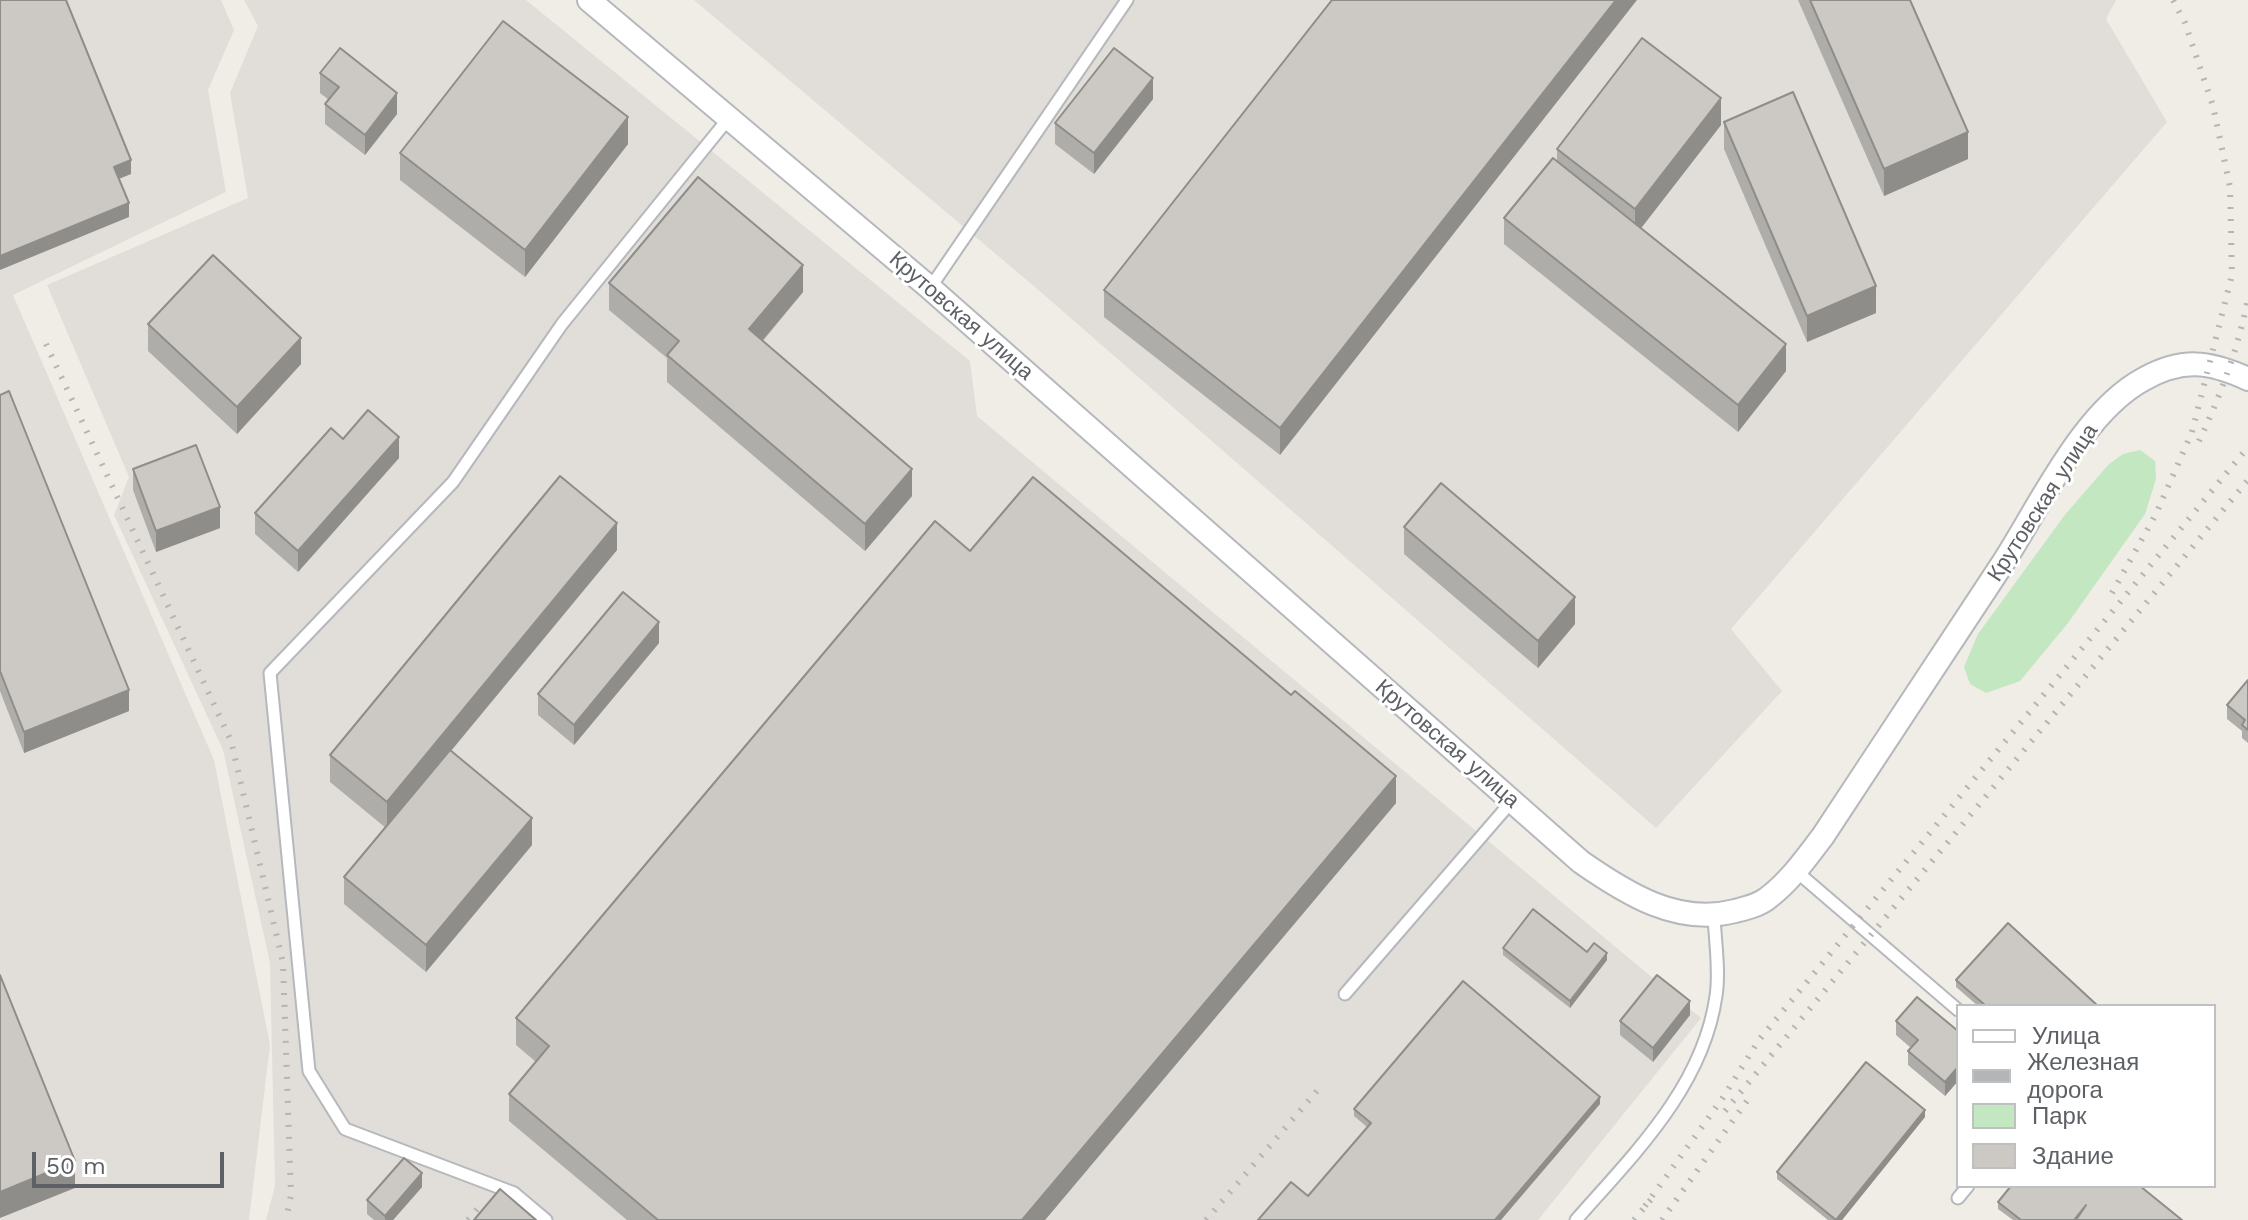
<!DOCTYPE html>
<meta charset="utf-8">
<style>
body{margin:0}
#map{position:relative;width:2248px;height:1220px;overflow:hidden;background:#efede5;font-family:"Work Sans",sans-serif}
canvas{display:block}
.legend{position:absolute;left:1956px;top:1004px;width:260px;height:184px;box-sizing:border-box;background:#fff;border:2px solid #bec0c2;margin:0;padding:10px 14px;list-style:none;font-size:24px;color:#5d6166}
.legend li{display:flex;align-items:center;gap:16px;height:40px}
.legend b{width:40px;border:2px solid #bec0c2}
.scale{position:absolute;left:32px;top:1152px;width:192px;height:36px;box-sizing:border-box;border:4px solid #5d6166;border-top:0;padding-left:10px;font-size:24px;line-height:28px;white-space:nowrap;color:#5d6166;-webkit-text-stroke:6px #fff;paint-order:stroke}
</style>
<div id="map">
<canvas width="2248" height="1220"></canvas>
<ul class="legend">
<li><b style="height:10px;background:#fff"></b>Улица</li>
<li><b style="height:10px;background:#b4b5b6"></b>Железная дорога</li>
<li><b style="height:22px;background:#c3e7c1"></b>Парк</li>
<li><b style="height:22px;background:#ccc9c4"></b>Здание</li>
</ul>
<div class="scale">50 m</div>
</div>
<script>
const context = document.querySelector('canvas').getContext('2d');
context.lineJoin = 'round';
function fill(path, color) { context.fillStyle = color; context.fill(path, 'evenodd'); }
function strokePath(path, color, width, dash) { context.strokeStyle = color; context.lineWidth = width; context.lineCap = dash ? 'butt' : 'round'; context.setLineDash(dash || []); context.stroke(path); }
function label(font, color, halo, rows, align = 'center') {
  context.font = font + ' "Work Sans",sans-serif'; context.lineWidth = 6; context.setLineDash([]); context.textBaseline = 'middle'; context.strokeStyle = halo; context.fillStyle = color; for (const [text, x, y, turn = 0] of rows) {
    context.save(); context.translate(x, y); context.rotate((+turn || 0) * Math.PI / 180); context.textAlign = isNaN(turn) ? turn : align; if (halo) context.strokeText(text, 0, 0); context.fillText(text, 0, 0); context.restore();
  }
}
fill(new Path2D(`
 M0 0H221L234 30 208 90 226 192 13 295 214 760 270 1045 249 1220H0Z
 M244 0H526L970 361 977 416 1701 1018 1538 1220H266L275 1186 270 963 223 750 114 515 129 477 47 285 248 198 230 93 258 26Z
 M694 0H2116L2106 19 2167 122 1731 629 1782 691 1656 828 1035 287Z`), '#e1ded9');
fill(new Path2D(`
 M2140 450 2155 461 2156 479 2145 514 2068 623 2020 681 1986 693 1970 684 1964 667 1978 634 2064 516 2108 465 2123 454Z`), '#c3e7c1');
const lane = new Path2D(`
 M930 288 1127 0
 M1796 871 1958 1010
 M1345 994 1512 801
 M1958 1198 1968 1186
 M546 1220 514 1193 345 1129 309 1071 270 673 453 482 562 324 728 119
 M1576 1220C1634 1154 1703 1087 1716 996 1720 971 1715 941 1714 916`);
const street = new Path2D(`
 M589 0 930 288 1581 862C1627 894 1678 926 1735 911 1747 908 1760 905 1769 897 1791 880 1806 858 1823 836 1882 746 1942 657 2001 566 2039 508 2082 412 2144 379 2182 358 2209 361 2248 379`);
strokePath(lane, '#b5b8bc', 15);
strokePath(street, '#b5b8bc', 26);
strokePath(lane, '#fff', 11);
strokePath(street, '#fff', 22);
strokePath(new Path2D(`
 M46 344 231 741 283 963 291 1195 286 1220
 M2199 441C2220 397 2239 346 2248 298
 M2112 593 2156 514 2192 432 2232 275 2230 187 2213 106 2185 23 2173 0
 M1725 1111 2248 480
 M1645 1206 1722 1099 1759 1040 2248 447
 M468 1220 478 1208
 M1206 1220 1323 1084
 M1634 1220 1653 1197
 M1662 1220 1749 1098`), '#b4b5b6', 6, [2, 10]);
fill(new Path2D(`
 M1332 0 1280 455 1104 317V290Z
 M1798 0H1910L1968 159 1884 196Z
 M320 73 397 114 365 155 325 124V104L329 100 320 93Z
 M1153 99 1094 174 1055 144V123Z
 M1724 122 1876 313 1807 342 1724 149Z
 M1721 125 1641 228 1786 371 1738 432 1504 244V218L1557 161V149Z
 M628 144 525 277 400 180V153Z
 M609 283 803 292 763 341 912 496 865 551 667 382V358L609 310Z
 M148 324 301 364 237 434 148 351Z
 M0 395 129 711 24 753 0 691Z
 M343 439 399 458 298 572 255 534V513Z
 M133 469 220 528 156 552 133 490Z
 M1404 527 1575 624 1538 668 1404 554Z
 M617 550 451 751 532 845 426 972 344 904V877L386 828 330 782V755Z
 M970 551 1396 803 1045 1220H627L509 1121V1094L536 1062 516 1045V1018Z
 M659 643 574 745 538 715V694Z
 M2248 680V743L2242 738V731L2227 719V705Z
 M1503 948 1587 952 1607 960 1570 1008 1503 955Z
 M1956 980 2098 1006H1978L1956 987Z
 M1690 1015 1653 1062 1620 1035V1021Z
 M1896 1021 1958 1031V1081L1945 1096 1908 1065V1051L1911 1048 1896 1035Z
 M1600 1104 1308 1196 1367 1127 1354 1116V1109Z
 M1925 1117 1842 1220H1828L1777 1179V1172Z
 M422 1187 393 1220H374L367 1214V1200Z
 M1998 1202 2182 1220H2013L1998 1209Z`), '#afada9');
fill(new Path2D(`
 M1616 0H1637L1280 455V428Z
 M1153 78V99L1094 174V153Z
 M397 93V114L365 155V135Z
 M1721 98V125L1635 236V209Z
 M628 117V144L525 277V250Z
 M1968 132V159L1884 196V169Z
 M131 160V174L114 181V167Z
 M129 203V217L0 270V256Z
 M803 265V292L749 356V329Z
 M1876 286V313L1807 342V316Z
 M301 338V364L237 434V407Z
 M1786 344V371L1738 432V405Z
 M399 437V458L298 572V551Z
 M912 469V496L865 551V524Z
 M220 507V528L156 552V531Z
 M617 523V550L387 828V802Z
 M1575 597V624L1538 668V641Z
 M659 622V643L574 745V725Z
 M129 690V711L24 753V732Z
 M1396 776V803L1045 1220H1022Z
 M532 818V845L426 972V945Z
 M1607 953V960L1570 1008V1001Z
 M1690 1001V1015L1653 1062V1048Z
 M1958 1067V1081L1945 1096V1082Z
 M1600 1097V1104L1501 1220H1495Z
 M1925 1110V1117L1842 1220H1836Z
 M75 1161V1188L0 1218V1192Z
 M422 1173V1187L393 1220H385V1216Z`), '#8f8d89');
const building = new Path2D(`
 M0 0H66L131 160 114 167 129 203 0 256Z
 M1332 0H1616L1280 428 1104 290Z
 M1810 0H1910L1968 132 1884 169Z
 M503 21 628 117 525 250 400 153Z
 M1642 38 1721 98 1635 209 1557 149Z
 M340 48 397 93 365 135 325 104 339 87 320 73Z
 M1114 48 1153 78 1094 153 1055 123Z
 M1793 92 1876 286 1807 316 1724 122Z
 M1553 158 1786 344 1738 405 1504 218Z
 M698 177 803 265 749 329 912 469 865 524 667 355 679 341 609 283Z
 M213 255 301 338 237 407 148 324Z
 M9 391 129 690 24 732 0 671V395Z
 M368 410 399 437 298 551 255 513 331 428 343 439Z
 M196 445 220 507 156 531 133 469Z
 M560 476 617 523 387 802 330 755Z
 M1033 477 1291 695 1295 691 1396 776 1022 1220H658L509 1094 549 1046 516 1018 935 521 970 551Z
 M1441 483 1575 597 1538 641 1404 527Z
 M623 592 659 622 574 725 538 694Z
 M2248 680V730L2242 725 2245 720 2227 705Z
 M450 750 532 818 426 945 344 877Z
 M1533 909 1587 952 1594 943 1607 953 1570 1001 1503 948Z
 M2008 923 2098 1006H1986L1956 980Z
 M0 975 75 1161 0 1192Z
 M1657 975 1690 1001 1653 1048 1620 1021Z
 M1463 981 1600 1097 1495 1220H1258L1291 1182 1308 1196 1371 1123 1354 1109Z
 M1917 997 1958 1031V1067L1945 1082 1908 1051 1918 1040 1896 1021Z
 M1866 1062 1925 1110 1836 1220 1777 1172Z
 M404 1158 422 1173 385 1216 367 1200Z
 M2011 1186H2140L2182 1220H2076L2086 1205 2074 1220H2021L1998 1202Z
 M500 1189 536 1220H474Z`);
fill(building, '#ccc9c4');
strokePath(building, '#8f8d89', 2);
label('22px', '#5d6166', '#fff', [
 ["Крутовская улица",961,316,41],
 ["Крутовская улица",2043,503,-57],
 ["Крутовская улица",1447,744,41]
]);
</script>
